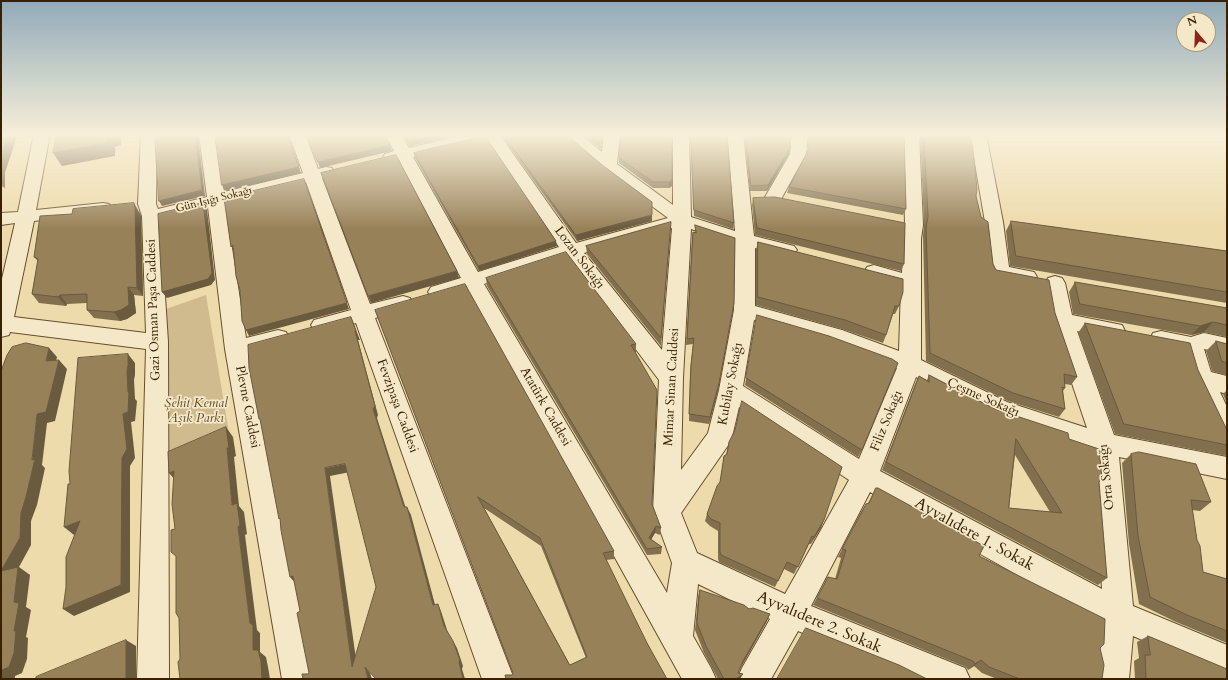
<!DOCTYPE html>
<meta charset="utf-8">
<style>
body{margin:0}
#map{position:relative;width:1228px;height:680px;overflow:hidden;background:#eedbab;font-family:Cardo,serif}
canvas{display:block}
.frame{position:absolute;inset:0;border:2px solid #382000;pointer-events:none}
.north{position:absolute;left:1176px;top:12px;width:40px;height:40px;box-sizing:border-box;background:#f4e8c8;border:1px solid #a99878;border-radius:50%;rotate:341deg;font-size:11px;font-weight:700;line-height:16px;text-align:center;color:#382000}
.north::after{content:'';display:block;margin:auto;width:14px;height:18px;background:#8f2418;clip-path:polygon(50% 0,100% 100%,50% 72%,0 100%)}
</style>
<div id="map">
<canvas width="1228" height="680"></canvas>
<div class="frame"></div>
<div class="north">N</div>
</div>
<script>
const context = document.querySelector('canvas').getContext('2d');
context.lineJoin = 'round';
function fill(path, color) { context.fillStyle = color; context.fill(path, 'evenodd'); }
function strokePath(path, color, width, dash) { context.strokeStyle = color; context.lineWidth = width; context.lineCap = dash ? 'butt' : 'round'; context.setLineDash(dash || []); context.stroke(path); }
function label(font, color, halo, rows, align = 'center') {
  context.font = font + ' Cardo,serif'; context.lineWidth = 3.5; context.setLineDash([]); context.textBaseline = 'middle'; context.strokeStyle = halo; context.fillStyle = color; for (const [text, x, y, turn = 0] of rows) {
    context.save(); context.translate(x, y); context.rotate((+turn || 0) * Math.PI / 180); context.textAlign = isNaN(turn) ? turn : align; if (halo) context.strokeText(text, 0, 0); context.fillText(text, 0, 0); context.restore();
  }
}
fill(new Path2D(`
 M206 295 229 433 168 456 166 309Z`), '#cfbb8e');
const street = new Path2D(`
 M34 134H50L36 210 103 203 109 204 112 208 109 212 103 213 34 221 14 317 146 333 142 216 138 204 141 134H157L156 204 158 209 207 197 199 134H215L224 192 303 173 289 134H305L318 169 326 167 332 168 334 172 332 176 322 178 370 304 403 296 410 298 413 303 410 308 375 318 514 679H482L356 323 322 333 314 330 311 325 314 320 351 310 306 182 225 203 246 338 278 330 286 332 289 338 286 344 248 354 314 679H282L225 349 208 207 160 219 168 342 169 679H137L146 349 10 332 9 335 1 337V283L15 223 1 225V213L18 212Z
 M385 134H401L409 148 467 134H499L576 243 668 218 603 170 562 134H580L602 152 604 134H620L617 164 673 205V134H689L691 217 735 231 727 134H743L754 236 794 246 797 250 794 254 787 256 755 248V306L842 330 899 351 901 286 867 277 864 272 867 267 874 265 902 273 903 239 905 225 903 134H919L923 225 921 239V360L1007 402 1087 428 1051 321 1045 283 1048 278 1055 276 1062 278 1065 283 1072 315 1122 325 1125 331 1122 337 1114 339 1077 331 1114 435 1227 457V479L1119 457 1133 606 1227 645V677L1133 636 1129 679H1097L1103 623 870 492 811 606 965 668 970 679H915L798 631 771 679H737L742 668 770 619 698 584 693 636 711 668 716 679H682L467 290 438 299 431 297 428 292 431 287 461 278 399 160 391 162 385 160 383 157 385 154 394 151ZM486 139 559 247 478 272 413 157ZM672 228 662 350 584 253ZM691 229 735 243 734 310 719 390 708 433 681 470 683 378ZM567 258 659 380 653 511 672 563 667 593 484 284ZM754 320 827 342 897 368 859 459 743 386ZM916 377 990 416 1093 450 1102 589 880 471ZM739 407 849 480 785 594 697 553 681 513 729 444 732 437Z
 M792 134H808L806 154 780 201 774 202 768 201 765 197 790 154Z
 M970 134H986L1003 222 1009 267 1034 272 1037 277 1034 282C1021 285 1006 280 993 277L990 272 985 222Z
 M1161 331 1191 337 1204 333 1227 338V354L1204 349 1211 372 1227 376V394L1220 392 1227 407V442L1218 439 1215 432 1190 379 1182 351 1153 345 1150 339 1153 333Z`);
strokePath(street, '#664f2b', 2);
fill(street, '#f4e8c8');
fill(new Path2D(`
 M1 134 15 142 5 172V188L1 186Z
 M402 134H462L410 146Z
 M500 134H566L652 221 577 241Z
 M582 134H603L601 149Z
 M672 134V186L669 188H653L619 163V158Z
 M690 134H727L734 223 733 229 694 216Z
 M744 134H791L789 154 767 191H750Z
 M809 134H904L906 209 903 215 787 193 789 187 808 151Z
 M920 134H969L976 196 993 264 996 270 1055 313 1077 377 1071 385 1065 384V388L1063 391 1065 409 1059 417 1008 401 926 361 923 236 924 225Z
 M414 153 557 246 479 271 415 158Z
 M753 198 904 264 901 271 755 235 752 205Z
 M139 212 141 216 143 296 134 295 136 313 127 319 120 321 94 318 87 310V303L67 304 66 306 39 303 32 294 38 261 34 257Z
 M1011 221 1227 251V303L1010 266 1006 231Z
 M671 222 661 346 587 254 586 246Z
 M695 225 718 390 709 424 689 421 690 372 693 344 686 345 692 238 693 232 695 233Z
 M758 242 899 306 895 314H893L886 335 883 343 842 329 756 305V250Z
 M486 278 636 344V352H635L652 504 661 528 660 535 655 533 651 539 662 547 661 554 647 555 487 286Z
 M1075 282 1227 308V337L1204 332 1191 335 1073 314 1069 292Z
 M375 310 614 551V559L606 560 647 643 667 679 512 675 513 673ZM484 508 541 546 586 658 570 665Z
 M757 315 862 450 858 457 745 385Z
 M1085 323 1198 370 1227 430V456L1115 434 1078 333Z
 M1216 341 1227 344V376L1212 371 1206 351Z
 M929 375 995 409 1069 439 1099 482 1107 578 1098 585 882 470 915 384 919 376 927 380ZM1015 455 1050 512 1009 508Z
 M1227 390V404L1223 394Z
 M729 442 824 520 811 544H809L794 574 784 569 775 587 719 562 718 559V531L710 526 705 521 707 514 720 482 723 464 724 456 726 455Z
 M1131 454 1211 502 1200 511 1192 510 1197 540 1203 572 1227 579V643L1176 622 1139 604 1129 544 1122 463Z
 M876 488 979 556 1100 648 1102 679H997L982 673 974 666 968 670 966 667 813 605 828 577 835 579 841 558 838 557 861 512 868 503Z
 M700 590 767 621 741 667 738 673 740 679H718L704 653 695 630 698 597Z
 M1148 636 1227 679H1135L1134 661 1139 658 1137 642Z`), '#826f4d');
fill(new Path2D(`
 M9 134H17L15 142 5 172V188L1 183V157Z
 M110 134H122L121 145 115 147V156L62 166 53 153Z
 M195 134H198L205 196 162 206 159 201Z
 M287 134H288L301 173 225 191 222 185Z
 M436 134H462L410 146 408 141Z
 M602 134H603L601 149V143Z
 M390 145 392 151 320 168 318 162Z
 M790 148 789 154 767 191 768 185Z
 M672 180V186L669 188V182Z
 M306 185 349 309 249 336 246 330Z
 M134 203 139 212 141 216 143 296 137 288Z
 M203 203 207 209 215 280 211 285 167 298 162 292Z
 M652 215V221L577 241 576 235Z
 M556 241 557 246 479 271 478 266Z
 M457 271 459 278 371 303 368 296Z
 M128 287 134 295 136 313 127 319 120 321 114 312Z
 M60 295 67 304 66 306 58 297Z
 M732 310 718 390 709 424 710 417Z
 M351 317 360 340H358L378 415 377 418 408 515 404 507 373 409Z
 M1213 322 1204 332 1191 335 1200 326Z
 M49 348 57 357 54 370 46 361Z
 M128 354 135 363V375L134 380 135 399 137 401 135 421 131 422 135 458 130 466V592L74 616 63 609 122 458 123 414Z
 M59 360 67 369 55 421 47 423 42 465 45 468 37 505 31 521V545L19 567 30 575 26 607 31 610 26 637 28 638 27 659 22 673 15 676V679H1L2 670 14 631V602L1 571 21 513 32 460 37 414Z
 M226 427 233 437 236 456 234 457 239 506 244 512 247 534 245 535 257 630 260 633V652L266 657 268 667 270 679H262L253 650 238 527 232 505 227 448Z
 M345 464 350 472 330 476 358 673 352 667 325 468Z
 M174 471 177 482 169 473Z
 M407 507 411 515 437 612 433 605Z
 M824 520 821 528 811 544 814 537Z
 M80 521 89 529 74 535 64 527Z
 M656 526 655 533 648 545 649 538Z
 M293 576 296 584 290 577Z
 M438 604 441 611 448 633 444 626Z
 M770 614 767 621 741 667 743 661Z
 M126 640 136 646V679H126Z
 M453 641 457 648 463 666 462 669 465 679H463Z
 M981 660 974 666 968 670 975 664Z
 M365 667 370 673 372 679H368Z
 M743 674 740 679H736Z`), '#6a5a3e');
const building = new Path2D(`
 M1 134H9L1 157Z
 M57 134H110L108 135 107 143 53 153Z
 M155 134H195L202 190 159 201Z
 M215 134H287L299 167 222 185Z
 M306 134H385L390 145 318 162Z
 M404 134H436L408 141Z
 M503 134H566L602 165 652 202V215L576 235Z
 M589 134H602L601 143Z
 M621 134H672V180L669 182H653L619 158Z
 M691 134H727L734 223 694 210Z
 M746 134H791L790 148 768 185 751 186Z
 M810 134H904L906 209 789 187 809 149Z
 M924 134H969L970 135 973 150 977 189 976 196 981 217 988 222 993 264 996 270 1049 280 1055 313 1077 377 1064 374 1065 388 1062 387 1065 409 1013 393 930 353 926 228 928 217Z
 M485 136 556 241 478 266 414 153Z
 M396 155 457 271 368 296 321 173Z
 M304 179 347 303 246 330 242 321 240 290 236 276 233 245 231 247 224 198Z
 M775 197 905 223 904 264 757 228 753 198Z
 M134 203 135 208 137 288 128 287 129 305 121 310 114 312 87 310V294L60 295 58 297 32 294 38 259 34 257 40 216 72 214 73 209Z
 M203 203 212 273 208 279 162 292 158 214Z
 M1011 221 1227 251V292L1016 256Z
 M671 222 661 338 586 246Z
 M695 225 735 238 734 303 719 383 710 417 689 414 691 365 694 338 687 339 693 232 696 233Z
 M758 242 903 279V292L899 306H895L886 335 845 320 758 297Z
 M566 252 636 344 631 345 657 390 652 504 661 528 656 526 649 538 662 547 647 549 486 278Z
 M1075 282 1227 308V325L1213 322 1200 326 1080 304Z
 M465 284 614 551 603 553 647 643 667 679H506L505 675H512L513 673 375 310ZM478 497 540 538 587 657 570 665Z
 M757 315 829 336 892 359 898 363 862 450 746 378Z
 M351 317 356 331H355L375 406 373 409 404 507H407L433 605 438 604 444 626 453 641 460 660 459 662 463 679H376L365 667 368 679H303L302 674H308L309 673 297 613 300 611 293 576 290 577 281 530 280 518 279 519 260 419H259L249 368 248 345ZM345 464 376 587 352 667 325 468Z
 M1085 323 1190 343 1198 370 1227 430V445L1124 424Z
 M1216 341 1227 344V363L1222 361Z
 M26 343 49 348 46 361 59 360 46 412 37 414 32 460 35 459 26 497 21 513 20 538 1 571 18 567 14 602 19 603 14 631H16L14 653 9 667 2 670 1 679V371L7 355 12 347Z
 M128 354V366L127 371 128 392H129L128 412 123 414 127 449 122 458 121 585 63 609 66 587V557L80 521 64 527 68 484H70L69 471 78 358Z
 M929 375 995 409 1068 433 1069 439 1099 449 1102 478 1099 482 1107 578 886 462 919 376 929 382ZM1016 439 1062 513 1009 508Z
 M742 401 842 467 824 520 814 537 812 536 798 567 787 562 778 581 721 555 720 552V523L711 519 707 514 717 486 720 482 724 456 727 454 729 442 735 430Z
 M226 427 229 448H227L232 505 237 503 240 525 238 527 250 623 253 625V650H258L261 661 262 679H180L178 662 180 659 179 618 176 613V556L171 552V530L175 529 172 504 174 471 169 473 168 452Z
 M1139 452 1196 464 1211 502 1191 500 1197 540 1200 546 1203 572 1227 579V631L1187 615 1150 597 1138 536 1131 454Z
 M876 488H878L984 546 979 556 1105 619 1104 644 1100 648 1104 665 1102 679H1020L989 667 981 660 975 664 973 661 817 598 828 577 837 579 846 550 842 549 866 504 869 503Z
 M700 590 744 605 749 609 753 608 770 614 743 661 738 673 743 674 736 679H724L706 646 697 623Z
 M806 628 899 665 927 679H777Z
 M1148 636 1227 669V679H1146L1145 655H1150Z
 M126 640V679H36V677Z`);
fill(building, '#978159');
strokePath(building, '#6a5a3e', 1);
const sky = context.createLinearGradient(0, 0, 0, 229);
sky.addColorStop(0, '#91aab8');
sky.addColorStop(0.59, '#f7efd9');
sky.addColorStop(1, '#f7efd900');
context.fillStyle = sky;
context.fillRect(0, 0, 1228, 229);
label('11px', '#382000', '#f4e8c8', [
 ["Gün Işığı Sokağı",214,200,-14]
]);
label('13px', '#382000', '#f4e8c8', [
 ["Lozan Sokağı",579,258,53],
 ["Gazi Osman Paşa Caddesi",154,310,-92],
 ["Kubilay Sokağı",731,384,-79],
 ["Mimar Sinan Caddesi",672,387,-87],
 ["Çeşme Sokağı",983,398,24],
 ["Fevzipaşa Caddesi",397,406,70],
 ["Plevne Caddesi",247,407,79],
 ["Atatürk Caddesi",545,407,60],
 ["Filiz Sokağı",887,421,-68],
 ["Orta Sokağı",1107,477,-96]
]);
label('italic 13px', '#5e4724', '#f4e8c8', [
 ["Şehit Kemal",196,404],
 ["Aşık Parkı",196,419]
]);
label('16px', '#382000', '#f4e8c8', [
 ["Ayvalıdere 1. Sokak",974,535,29],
 ["Ayvalıdere 2. Sokak",819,623,23]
]);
</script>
